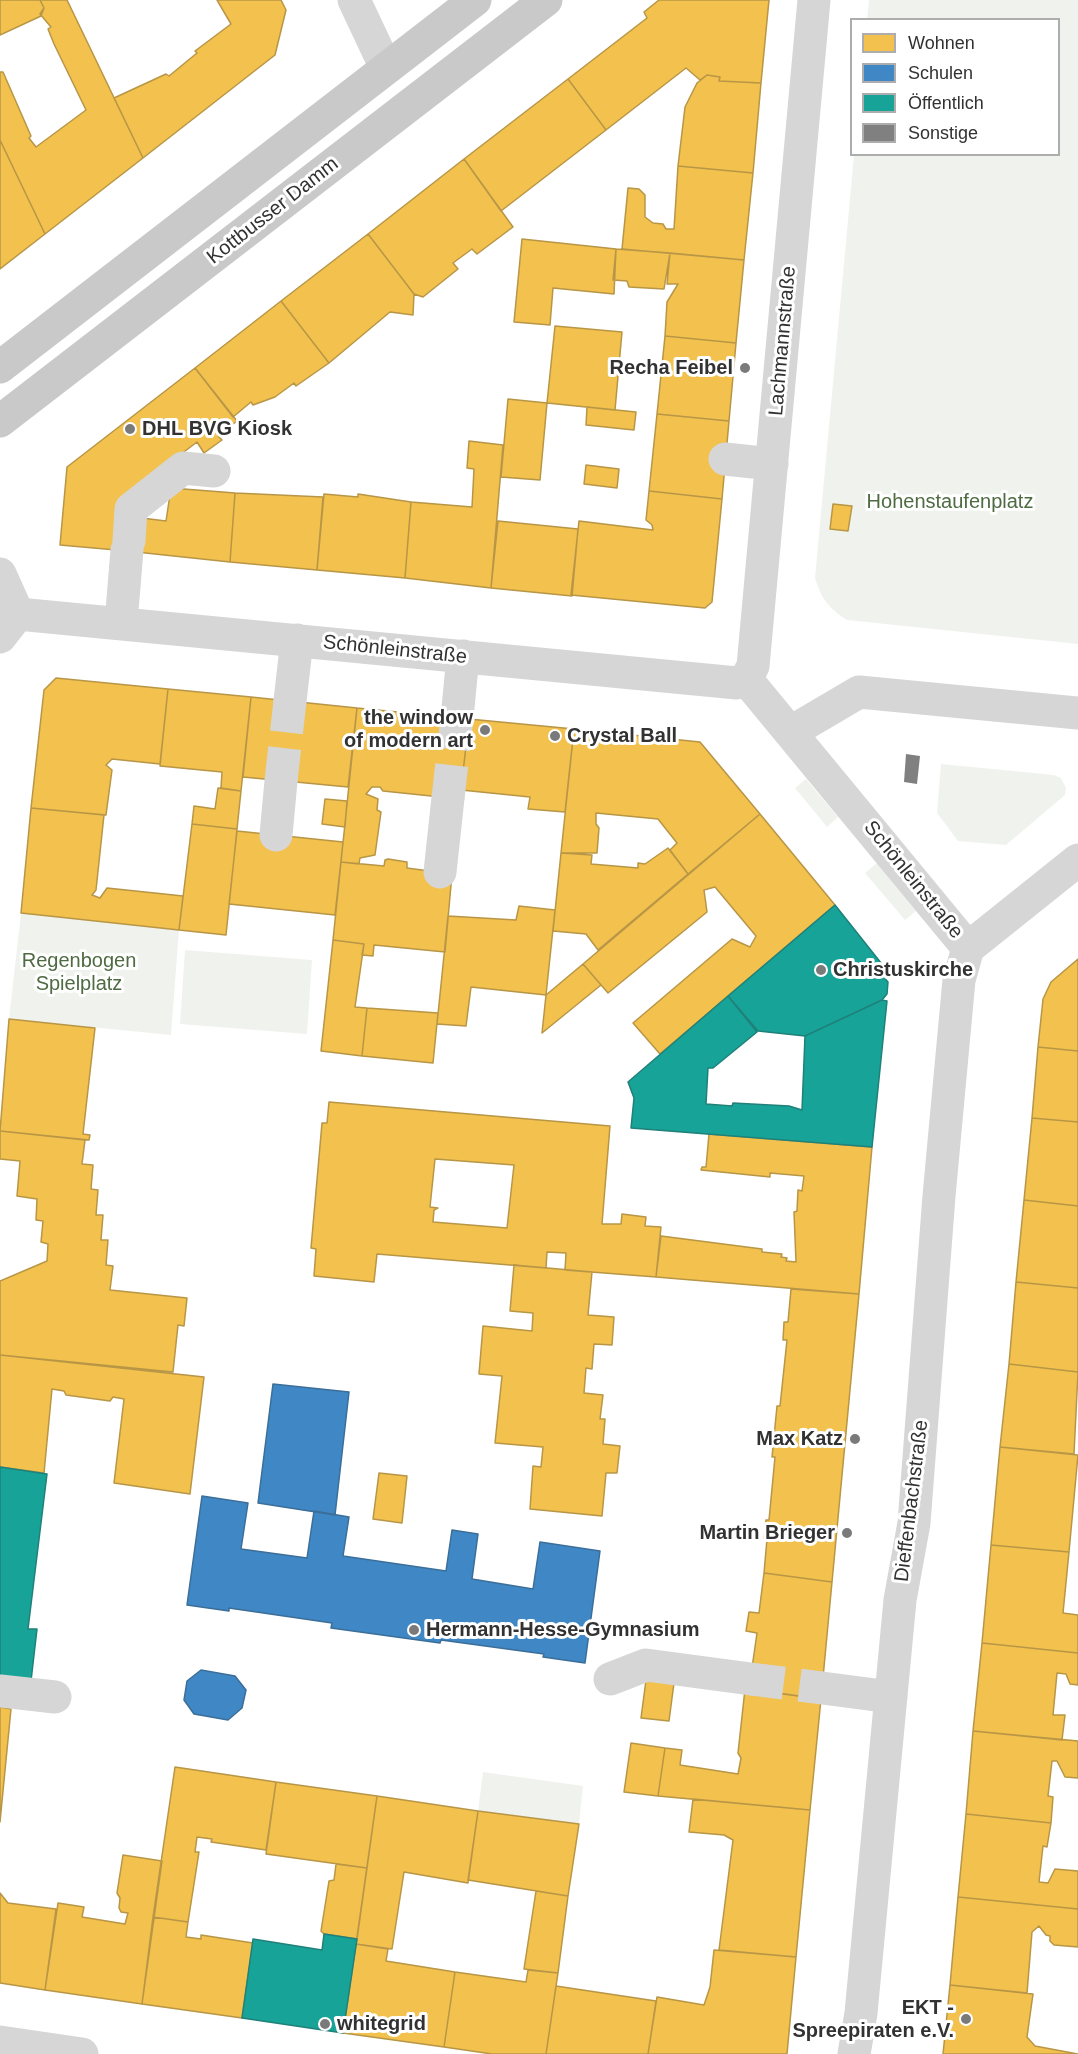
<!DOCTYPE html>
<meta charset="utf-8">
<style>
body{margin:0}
#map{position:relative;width:1078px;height:2054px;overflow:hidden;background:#fff;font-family:Arial,sans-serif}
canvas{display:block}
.legend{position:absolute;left:850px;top:18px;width:210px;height:138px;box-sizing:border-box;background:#fff;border:2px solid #adadad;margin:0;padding:8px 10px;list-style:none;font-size:18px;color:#323232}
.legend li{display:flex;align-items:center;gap:12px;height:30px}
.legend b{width:30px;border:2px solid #adadad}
</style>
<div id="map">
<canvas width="1078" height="2054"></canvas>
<ul class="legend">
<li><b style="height:16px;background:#f2c14e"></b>Wohnen</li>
<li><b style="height:16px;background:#3f88c5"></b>Schulen</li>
<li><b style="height:16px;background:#17a398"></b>Öffentlich</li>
<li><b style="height:16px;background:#808080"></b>Sonstige</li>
</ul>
</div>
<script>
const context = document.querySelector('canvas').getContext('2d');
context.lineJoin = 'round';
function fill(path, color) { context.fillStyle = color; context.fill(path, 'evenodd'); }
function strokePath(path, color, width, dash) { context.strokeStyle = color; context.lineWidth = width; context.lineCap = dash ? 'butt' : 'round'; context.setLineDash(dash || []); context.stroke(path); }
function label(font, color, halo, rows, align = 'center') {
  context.font = font + ' Arial,sans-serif'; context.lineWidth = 6; context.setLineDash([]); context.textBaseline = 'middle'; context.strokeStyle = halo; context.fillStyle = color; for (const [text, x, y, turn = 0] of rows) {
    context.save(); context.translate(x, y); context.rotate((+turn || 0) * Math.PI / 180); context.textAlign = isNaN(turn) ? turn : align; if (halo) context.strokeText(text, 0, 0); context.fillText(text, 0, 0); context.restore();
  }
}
fill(new Path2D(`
 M869 0H1078V644L847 620C829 609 821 598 815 578L854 155 1058 154V20L867 19Z
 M941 764 1054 775 1061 778 1066 788 1065 795 1006 845 958 841 937 813Z
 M806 779 838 817 827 827 795 788Z
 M877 863 916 911 905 920 865 873Z
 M21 913 179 930 171 1035 9 1019Z
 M185 950 312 960 307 1034 180 1024Z
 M483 1772 583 1786 579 1824 478 1811Z`), '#f0f3ed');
const homes = new Path2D(`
 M0 0H40L44 8 41 16 0 35Z
 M40 0H67L143 158 45 234 0 140V72H3L31 136 29 138 36 147 86 110 54 44 48 29 51 27 40 14 44 8Z
 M217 0H281L286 10 275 55 143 158 114 98 166 74 169 76 197 53 195 51 231 24Z
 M659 0H769L761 83 719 81 720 77 707 75 700 80 686 68 606 130 568 79 647 18 644 12Z
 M707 75 720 77 719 81 761 83 753 173 678 166 685 107 697 83Z
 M568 79 606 130 501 211 464 159Z
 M0 140 45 234 0 269Z
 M464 159 513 227 477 254 472 249 453 263 458 269 423 297 414 294 368 234Z
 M678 166 753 173 744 260 622 249 628 188 639 189 645 195V217L653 223 663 224 666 229H674Z
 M368 234 414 294 413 315 390 312 329 363 281 301Z
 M522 239 616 249 614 294 553 288 550 325 514 322Z
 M616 249 670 253 664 289 629 287 627 281 613 280Z
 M670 253 744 260 736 343 665 336 667 302 678 284H667Z
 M281 301 329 363 296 386 294 383 275 397 253 405 251 402 233 417 195 368Z
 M555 326 622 332 615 410 547 403Z
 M665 336 736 343 729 421 657 414Z
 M195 368 237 421 218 436 222 440 204 453 197 442 176 458 116 550 60 545 67 467Z
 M508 399 547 403 540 480 501 477Z
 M587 407 636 412 634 430 586 425Z
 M657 414 729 421 722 499 649 491Z
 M469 441 503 445 491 588 405 578 411 502 472 507 474 469 467 468Z
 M586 465 619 469 617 488 584 484Z
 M171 488 235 493 230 562 136 552 142 518 166 521Z
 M649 491 722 499 712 602 705 608 571 595 579 521 653 530 652 525 646 520Z
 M235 493 323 497 317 570 230 562Z
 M324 494 358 497V494L411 502 405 578 317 570Z
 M833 504 852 506 848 531 830 529Z
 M498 521 578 529 572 596 491 588Z
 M56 678 168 689 160 764 112 759 106 765 112 770 106 815 31 808 44 690Z
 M168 689 251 697 241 791 221 788 222 772 160 766Z
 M251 697 357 708 348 787 243 777Z
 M357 708 469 719 460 799 383 791 380 787H372L366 794 378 799 377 810 381 812 375 855 360 858 359 864 341 862Z
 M469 719 574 729 565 812 528 809 530 797 461 790Z
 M574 729 700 742 760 814 688 874 670 850 677 843 658 819 596 813V824L599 828 597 853H561Z
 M218 788 241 791 237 829 192 824 194 806 215 809Z
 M325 799 347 801 345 827 322 824Z
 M31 808 104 815 96 890 92 895 100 898 107 888 183 896 179 930 21 913Z
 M760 814 835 905 660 1054 633 1023 732 939 750 947 756 936 715 887 704 890 707 912 608 993 583 964Z
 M192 824 237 829 226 935 179 930Z
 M237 831 343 842 335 915 229 904Z
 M668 848 688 874 598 950 586 934 553 931 561 853 592 855 591 864 638 868V863L645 864Z
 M388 859 407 862V868L452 874 445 952 374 945 373 956 362 955 364 944 333 940 341 862 384 866 385 860Z
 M519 906 555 910 546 995 471 987 466 1026 437 1024 448 916 516 920Z
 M333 940 364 944 355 1007 367 1008 362 1056 321 1051Z
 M1078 959V1051L1038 1047 1043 999 1051 982Z
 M583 964 601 985 542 1033 546 995Z
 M367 1008 438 1013 433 1063 362 1056Z
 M9 1019 95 1028 83 1134 90 1135 89 1140 0 1131Z
 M1038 1047 1078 1051V1122L1032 1118Z
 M329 1102 610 1126 602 1224H621L622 1214 646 1217 645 1226 661 1227 656 1277 565 1270 566 1253 547 1252 546 1268 377 1254 374 1282 314 1276 316 1249 311 1248 322 1123H327ZM435 1159 514 1165 507 1228 433 1222 434 1210 438 1208 430 1207Z
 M1032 1118 1078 1122V1206L1024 1200Z
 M0 1131 85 1140 82 1164 93 1165 91 1189 98 1190 96 1215H103L101 1240H108L106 1265 113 1266 110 1290 187 1298 184 1326 178 1325 173 1372 0 1355V1281L47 1261 48 1244 41 1242 43 1221 36 1220 37 1199 17 1196 20 1161 0 1159Z
 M709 1134 872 1147 859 1294 656 1277 661 1236 762 1249V1252L782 1254 781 1257 787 1258 786 1261 796 1262 794 1212 797 1211 798 1190 802 1191 804 1176 770 1173V1177L701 1170 702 1167H706Z
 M1024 1200 1078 1206V1288L1016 1282Z
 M514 1265 592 1272 588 1315 614 1317 612 1345 594 1344 592 1369 586 1368 584 1393 603 1395 600 1419H605L603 1444 620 1446 617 1473H606L602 1516 530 1509 533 1466 541 1467 543 1447 495 1443 502 1376 479 1374 483 1326 532 1331 533 1313 510 1311Z
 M1016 1282 1078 1288V1372L1009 1364Z
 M791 1289 859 1294 832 1582 764 1573 767 1539 764 1538 766 1520H769L775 1457H772L777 1406H780L787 1340H783L784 1322H788Z
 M0 1355 204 1377 190 1494 114 1483 124 1399 113 1397 110 1401 66 1395 64 1391 52 1389 44 1473 0 1467Z
 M1009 1364 1078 1372 1074 1454 1000 1447Z
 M1000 1447 1078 1455 1069 1552 991 1545Z
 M379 1473 407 1476 402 1523 373 1519Z
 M991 1545 1069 1552 1063 1613 1078 1615V1653L982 1643Z
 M764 1573 832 1582 821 1699 749 1689 757 1633 746 1631 749 1612 759 1613Z
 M982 1643 1078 1653V1685L1070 1684 1066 1674 1057 1673 1053 1715H1065L1062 1740 973 1731Z
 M646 1680 674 1683 669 1721 641 1718Z
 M745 1689 821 1699 810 1810 658 1796 665 1748 682 1750 680 1765 738 1774 741 1758 738 1753Z
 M0 1707 11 1709 0 1822Z
 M973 1731 1078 1741V1778L1065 1777 1057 1761H1052L1048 1796 1053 1797 1051 1823 966 1814Z
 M631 1743 665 1748 658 1796 624 1792Z
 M175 1767 276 1782 266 1850 211 1842 212 1839 197 1837 195 1852H199L188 1922 153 1917Z
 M276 1782 377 1796 367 1868 266 1854Z
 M377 1796 478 1811 468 1883 404 1872 392 1949 356 1944Z
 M693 1799 810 1810 796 1957 719 1950 733 1840 724 1835 689 1832Z
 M478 1811 579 1824 568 1896 468 1880Z
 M966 1814 1051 1823 1047 1847 1043 1846 1039 1882 1048 1883 1055 1869 1078 1871V1909L958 1897Z
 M123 1855 162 1861 142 2004 45 1990 58 1903 84 1907 82 1917 125 1924 128 1913 121 1912 119 1908 120 1898 117 1893Z
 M336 1864 367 1868 357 1939 324 1934 321 1931 329 1881 334 1880Z
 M536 1891 568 1896 558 1973 524 1969Z
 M0 1893 8 1903 56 1909 45 1990 0 1983Z
 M958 1897 1078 1909V1947L1054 1945 1050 1941V1936L1046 1935 1039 1926 1032 1932 1027 1993 950 1985Z
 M153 1917 188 1922 186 1937 201 1939V1935L253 1943 242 2018 142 2004Z
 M356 1944 388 1949 386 1961 455 1972 444 2047 343 2033Z
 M714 1950 796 1957 787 2054H648L657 1997 704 2005 710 1987Z
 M528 1970 558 1973 546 2054H492L444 2047 455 1972 526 1982Z
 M950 1985 1033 1994 1027 2037 1035 2046 1078 2054H943Z
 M556 1986 656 2001 648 2054H546Z`);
fill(homes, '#f2c14e');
strokePath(homes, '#b89646', 1.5);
const schools = new Path2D(`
 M273 1384 349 1392 335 1515 258 1503Z
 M202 1496 248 1503 241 1549 307 1558 314 1511 349 1517 343 1556 446 1571 452 1530 478 1534 472 1579 533 1589 540 1542 600 1551 585 1663 543 1657 544 1654 441 1640 440 1643 331 1628 332 1623 229 1608V1611L187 1605Z
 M201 1670 235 1676 246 1690 242 1708 228 1720 194 1714 184 1700 187 1681Z`);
fill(schools, '#3f88c5');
strokePath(schools, '#3b6e99', 1.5);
const public = new Path2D(`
 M835 905 885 968 879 972 888 982 887 994 882 1000 805 1036 758 1031 728 996Z
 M728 996 757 1032 713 1068H708L706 1104 732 1106 733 1103 789 1106 802 1110 805 1036 882 1000 887 1001 872 1147 631 1128 634 1098 628 1082Z
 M0 1467 47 1474 28 1629H37L31 1681 0 1678Z
 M324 1934 357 1939 343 2033 242 2018 253 1939 322 1950Z`);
fill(public, '#17a398');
strokePath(public, '#1f8179', 1.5);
fill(new Path2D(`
 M906 754 920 756 917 784 904 782Z`), '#808080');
strokePath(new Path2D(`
 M281 781 290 701
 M448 798 457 718
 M751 1679 822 1688`), '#d6d6d6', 33, [33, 16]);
strokePath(new Path2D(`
 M354 0 386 68
 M725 459 772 464
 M129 541 131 509 183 468 214 471
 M0 574 18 614
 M18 614 737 683 746 679
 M121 623 127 550
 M0 637 18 614
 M746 679 753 666 814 0
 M746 679 968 948
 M290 701 297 640
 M457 718 463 656
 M791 732 859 692 1078 713
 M276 835 281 781
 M440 872 448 798
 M968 948 1078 860
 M610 1679 646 1665 751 1679
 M822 1688 891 1697
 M0 1691 55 1697
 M0 2042 82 2054
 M854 2054 861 2013 900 1600 914 1523 939 1196 959 980 968 948`), '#d6d6d6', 33);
strokePath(new Path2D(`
 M0 367 475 0
 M0 421 546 0`), '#c9c9c9', 33);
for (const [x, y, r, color] of [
 [745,368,6,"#7a7a7a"],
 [130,429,6,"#7a7a7a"],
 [485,730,6,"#7a7a7a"],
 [555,736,6,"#7a7a7a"],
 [821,970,6,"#7a7a7a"],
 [855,1439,6,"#7a7a7a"],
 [847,1533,6,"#7a7a7a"],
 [414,1630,6,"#7a7a7a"],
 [966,2019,6,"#7a7a7a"],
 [325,2024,6,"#7a7a7a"]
]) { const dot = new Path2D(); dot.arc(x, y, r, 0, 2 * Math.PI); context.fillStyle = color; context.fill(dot); strokePath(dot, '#fff', 2); }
label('20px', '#323232', '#fff', [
 ["Kottbusser Damm",273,211,-38],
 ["Lachmannstraße",783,341,-85],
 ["Schönleinstraße",395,650,6],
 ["Schönleinstraße",913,880,51],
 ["Dieffenbachstraße",912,1501,-83]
]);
label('bold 20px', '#323232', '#fff', [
 ["Recha Feibel",733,368],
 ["DHL BVG Kiosk",142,429,"left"],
 ["the window",473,718],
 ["of modern art",473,741],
 ["Crystal Ball",567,736,"left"],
 ["Christuskirche",833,970,"left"],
 ["Max Katz",843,1439],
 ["Martin Brieger",835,1533],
 ["Hermann-Hesse-Gymnasium",426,1630,"left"],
 ["EKT -",954,2008],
 ["Spreepiraten e.V.",954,2031],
 ["whitegrid",337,2024,"left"]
], 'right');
label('20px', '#4e6b42', '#fff', [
 ["Hohenstaufenplatz",950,502],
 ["Regenbogen",79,961],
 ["Spielplatz",79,984]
]);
</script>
